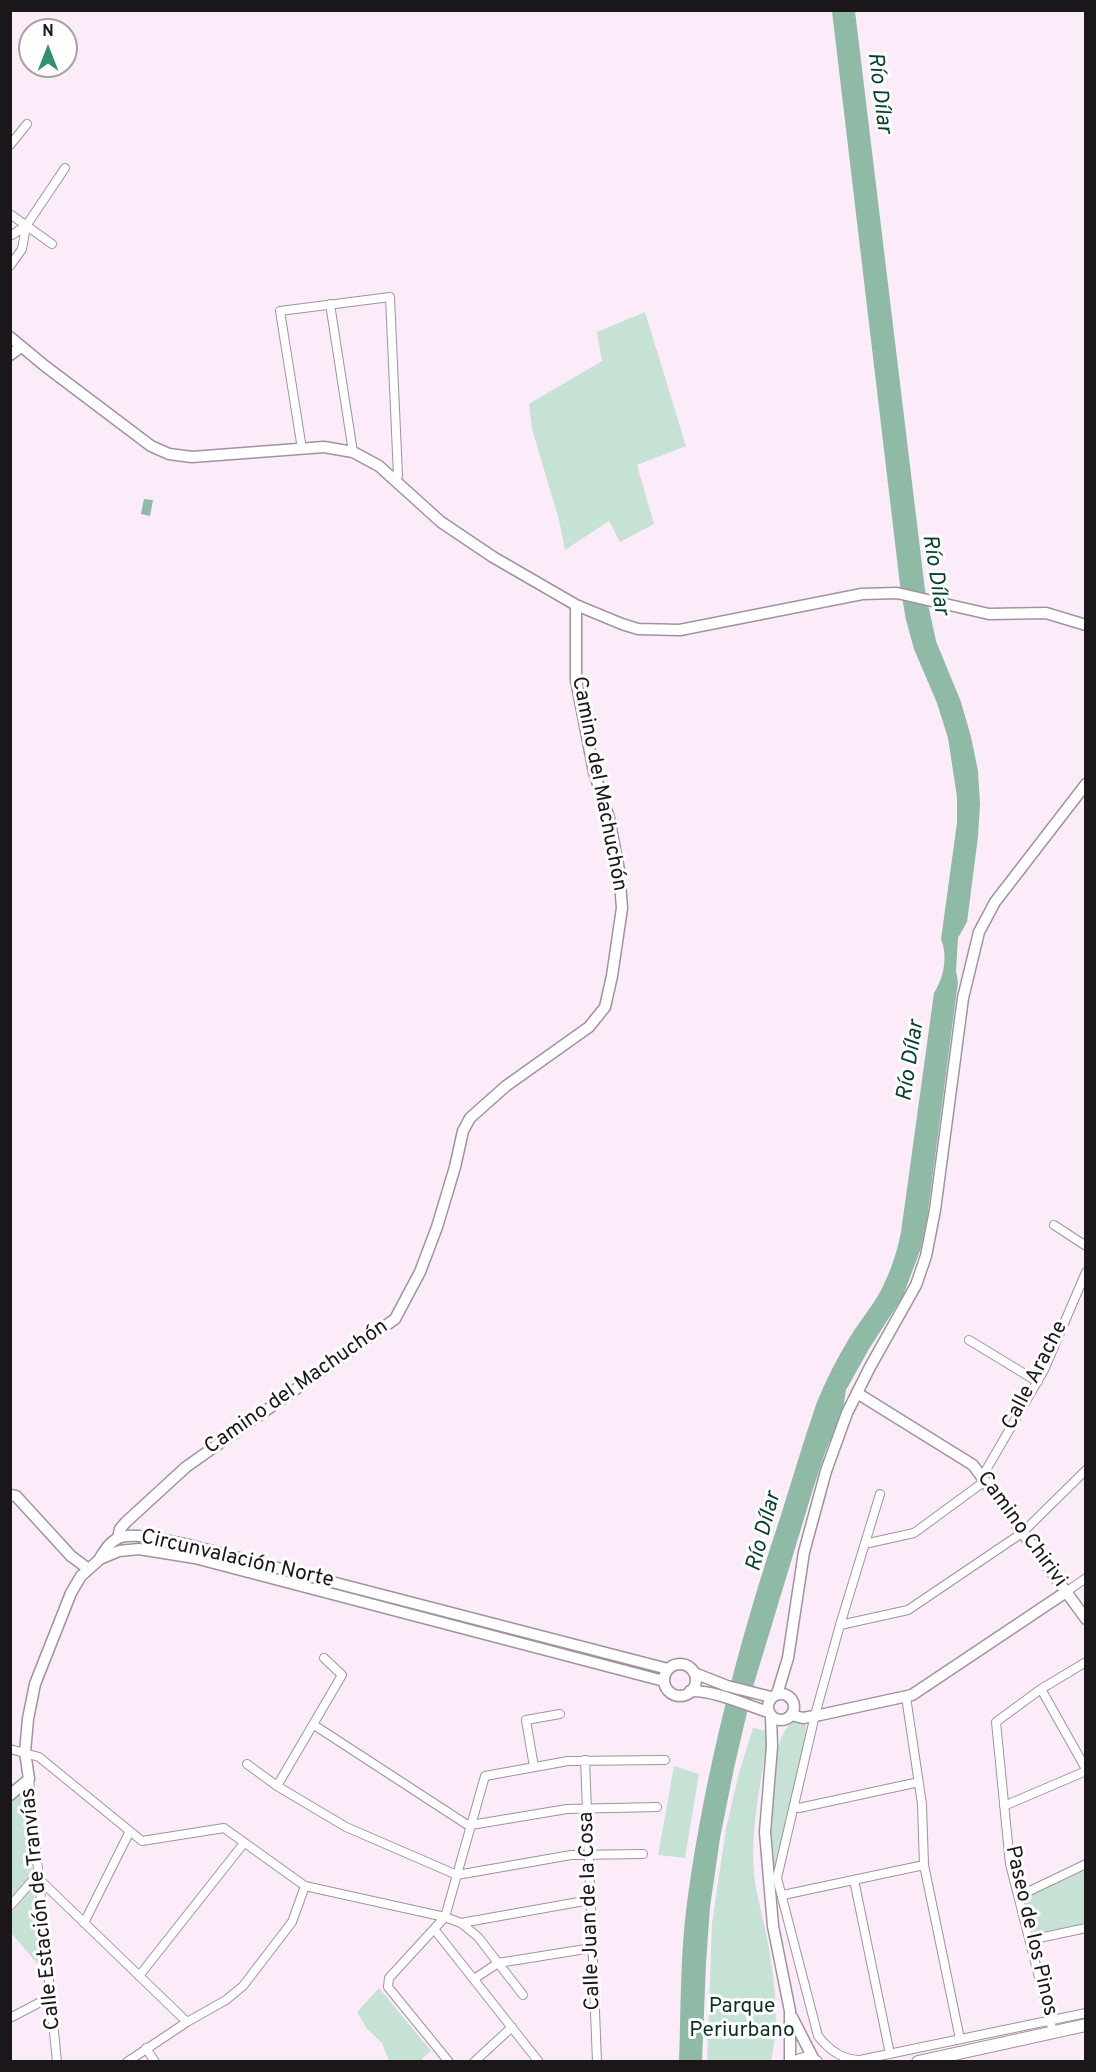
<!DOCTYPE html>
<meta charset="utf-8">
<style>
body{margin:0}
#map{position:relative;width:1096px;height:2072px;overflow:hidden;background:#fcecf9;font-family:Overpass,sans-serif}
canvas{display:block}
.frame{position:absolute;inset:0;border:12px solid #1b161a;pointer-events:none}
.north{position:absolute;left:18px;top:18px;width:60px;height:60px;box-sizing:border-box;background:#fefefe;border:2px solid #a3a1a3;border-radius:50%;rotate:0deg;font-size:16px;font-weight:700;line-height:24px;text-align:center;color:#1b161a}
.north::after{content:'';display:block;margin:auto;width:21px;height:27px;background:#31936d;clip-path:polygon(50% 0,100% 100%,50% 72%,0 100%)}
</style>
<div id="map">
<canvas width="1096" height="2072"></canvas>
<div class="frame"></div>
<div class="north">N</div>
</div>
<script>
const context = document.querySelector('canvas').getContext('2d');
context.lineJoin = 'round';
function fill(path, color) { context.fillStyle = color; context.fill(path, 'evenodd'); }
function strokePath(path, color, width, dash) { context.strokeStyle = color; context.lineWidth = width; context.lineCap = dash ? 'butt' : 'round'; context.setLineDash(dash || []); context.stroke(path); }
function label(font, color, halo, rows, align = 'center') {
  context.font = font + ' Overpass,sans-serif'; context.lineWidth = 6; context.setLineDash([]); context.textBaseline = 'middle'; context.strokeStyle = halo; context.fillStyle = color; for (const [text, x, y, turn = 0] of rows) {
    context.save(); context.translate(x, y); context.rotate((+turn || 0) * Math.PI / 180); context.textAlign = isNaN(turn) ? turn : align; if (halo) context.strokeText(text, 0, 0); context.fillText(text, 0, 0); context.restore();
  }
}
fill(new Path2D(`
 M645 312 686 446 637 465 654 524 620 542 609 521 565 550 559 520 532 429 529 404 602 361 597 332Z
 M802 1721 806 1726V1735L773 1877C771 1844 766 1750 789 1725 792 1721 797 1721 802 1721Z
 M753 1728 768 1731C763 1778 750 1824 754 1872 756 1896 764 1920 768 1944 775 1981 780 2024 771 2061L707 2062 712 1924 726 1828 739 1773Z
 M674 1766 699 1774 685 1858 658 1855Z
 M24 1790 32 1874 11 1897 10 1802Z
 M1085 1870V1923L1034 1934 1024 1898Z
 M31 1890 34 1893 42 1969 11 1933V1913Z
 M379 1988 431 2051 422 2059 423 2061H389L382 2043 367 2029 357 2012Z`), '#c6e2d4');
fill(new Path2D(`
 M832 11H855L925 590 936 641 961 702 971 737 978 771 980 804 978 837 967 922 958 938 956 971 958 982 927 1219 921 1248 903 1296 869 1349 846 1390 843 1410 826 1450 813 1489 753 1687 734 1768 720 1838 710 1907 706 1963 702 2061 679 2062C681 2009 680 1955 687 1903 705 1770 739 1641 781 1515 793 1477 804 1439 817 1402 826 1380 837 1358 850 1337 859 1322 871 1308 880 1292 890 1273 897 1253 901 1232L934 993C944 977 948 957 941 939L957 823V797L948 738 937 703 914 649 906 620 900 585Z
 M144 499 153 500 150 516 141 514Z`), '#8fbaa5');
const minor = new Path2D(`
 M10 145 27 124
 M10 214 52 244
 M10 236 26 226 65 168
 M10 266 22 249 26 226
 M330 304 353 452
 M302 449 280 311 390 297 398 476 394 480
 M1054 1225 1086 1246
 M969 1340 1038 1382
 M982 1477 1044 1370 1086 1272
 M880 1494 840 1625 815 1715 777 1878 818 2036C829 2050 842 2060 860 2060L1086 2013
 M866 1542 869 1543 914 1533 985 1481
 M1066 1592 1086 1578
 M840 1625 908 1610 1022 1533 1086 1470
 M1041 1689 1086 1769
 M906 1697 922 1804 924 1865 960 2039
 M314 1725 466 1824 471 1825 567 1809 657 1807
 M10 1749 39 1757 142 1841 224 1828 305 1886 445 1917 461 1923 478 1937 523 1995
 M585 1760 597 2062
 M247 1764 277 1786 346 1827 457 1875 571 1855 643 1854
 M534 1767 526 1720 560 1714
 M29 1779 57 2062
 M277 1786 342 1675 324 1658
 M794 1806 799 1808 919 1782
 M1004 1806 1086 1771
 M854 1880 890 2054
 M783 1895 924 1865
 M1019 1896 1086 1864
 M10 1906 33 1880H40L187 2022
 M84 1923 129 1833
 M461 1923 590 1900
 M434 1929 539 2062
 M1030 1940 1086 1928
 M139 1976 244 1843
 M474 1979 498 1963 592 1948
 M10 2018 50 1997
 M1053 2032 1010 1864 996 1722 1041 1689 1086 1662
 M146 2048 155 2062
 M127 2062 187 2022 226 2000 243 1986 292 1922 305 1886
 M449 2062 388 1987 389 1978 445 1917 485 1776 568 1761 665 1760
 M474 2062 512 2027`);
const tertiary = new Path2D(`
 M10 337 45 366 151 446 169 454 192 457 324 447 353 452 379 466 441 522 493 557 576 605 622 624 638 629 680 630 862 594 897 593 989 614 1046 613 1086 625
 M10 355 21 347
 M857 1393 973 1465 1086 1619
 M10 1495 16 1496 71 1556 87 1568
 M118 1538 120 1529 126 1522 186 1467 395 1319 420 1272 437 1227 455 1167 463 1131 470 1118 506 1086 589 1027 605 1007 612 976 622 908 619 870 609 818 594 772 576 680V605
 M100 1558C104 1552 108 1544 115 1540 129 1529 171 1542 189 1545L668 1669
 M664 1680a16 16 0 1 1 32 0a16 16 0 1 1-32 0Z
 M694 1673 727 1686 771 1697
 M690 1691C714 1690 746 1705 768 1712
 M768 1707a13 13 0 1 1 26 0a13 13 0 1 1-26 0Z
 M777 1694 788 1658 804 1552 826 1471 847 1413 870 1367 916 1285 926 1256 935 1210 963 998 979 932 995 902 1086 784
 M791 1715 803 1718 820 1715 912 1695 1066 1592
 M771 1716 772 1746 765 1832 773 1926 790 2011V2062
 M10 1795 29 1779 25 1752 28 1719 35 1684 71 1593 81 1576 100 1559 119 1551 139 1549 195 1558 664 1681
 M792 2017 814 2060`);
const secondary = new Path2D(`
 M795 2062 807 2058 816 2062
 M918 2062 1086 2025`);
strokePath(minor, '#a1929f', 10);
strokePath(tertiary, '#a1929f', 13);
strokePath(secondary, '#a1929f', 14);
strokePath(minor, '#fff', 8);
strokePath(tertiary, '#fff', 10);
strokePath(secondary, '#fff', 12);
label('21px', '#1b161a', '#fefefe', [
 ["Camino del Machuchón",598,784,79],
 ["Calle Arache",1036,1376,-63],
 ["Camino del Machuchón",297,1388,-35],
 ["Camino Chirivi",1021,1530,54],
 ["Circunvalación Norte",237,1560,13],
 ["Calle Estación de Tranvías",42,1909,-96],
 ["Calle Juan de la Cosa",591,1911,-92],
 ["Paseo de los Pinos",1030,1931,77]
]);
label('21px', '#0b3122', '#fefefe', [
 ["Parque",742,2008],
 ["Periurbano",742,2032]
]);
label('italic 22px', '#033f2b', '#fefefe', [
 ["Río Dílar",878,93,83],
 ["Río Dílar",934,575,81],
 ["Río Dílar",912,1061,-81],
 ["Río Dílar",765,1532,-75]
]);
</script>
